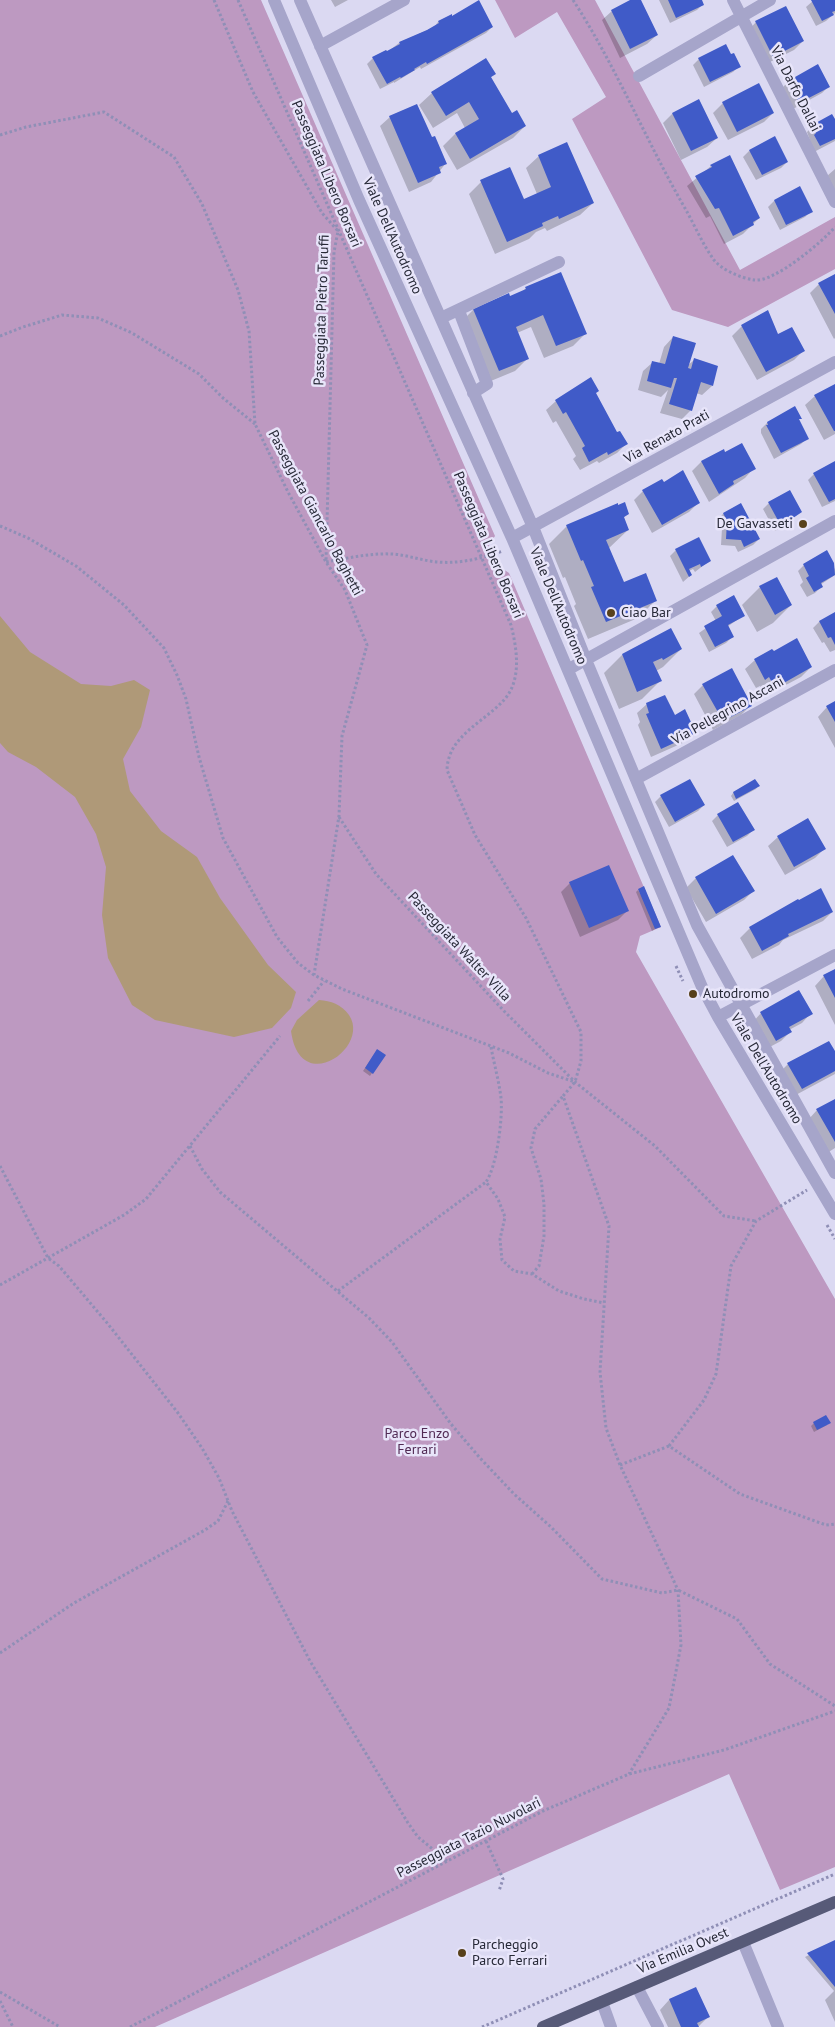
<!DOCTYPE html>
<style>
body{margin:0}
canvas{display:block;background:#dbd9f2}
</style>
<canvas width="835" height="2027"></canvas>
<script>
const context = document.querySelector('canvas').getContext('2d');
context.lineJoin = 'round';
function fill(path, color) { context.fillStyle = color; context.fill(path, 'evenodd'); }
function strokePath(path, color, width, dash) { context.strokeStyle = color; context.lineWidth = width; context.lineCap = dash ? 'butt' : 'round'; context.setLineDash(dash || []); context.stroke(path); }
function label(font, color, halo, rows, align = 'center') {
  context.font = font + ' "PT Sans",sans-serif'; context.lineWidth = 5; context.setLineDash([]); context.textBaseline = 'middle'; context.strokeStyle = halo; context.fillStyle = color; for (const [text, x, y, turn = 0] of rows) {
    context.save(); context.translate(x, y); context.rotate((+turn || 0) * Math.PI / 180); context.textAlign = isNaN(turn) ? turn : align; if (halo) context.strokeText(text, 0, 0); context.fillText(text, 0, 0); context.restore();
  }
}
fill(new Path2D(`
 M0 0H261L495 536 489 545 497 565 509 573 661 927 640 936 636 952 835 1299V1867L780 1890 729 1774 155 2027H0Z
 M495 0H595L740 270 835 217V269L728 327 672 310 572 119 606 97 557 12 515 38Z`), '#bd99c1');
fill(new Path2D(`
 M0 616 30 652 81 684 111 686 134 680 150 690 141 727 123 759 130 791 161 831 197 857 220 898 268 965 296 992 291 1008 272 1028 234 1037 155 1020 132 1005 108 958 102 915 106 867 96 834 75 797 36 767 8 752 0 743Z
 M319 1000C331 1001 341 1004 349 1015 371 1047 300 1098 291 1031L297 1020Z`), '#af9978');
fill(new Path2D(`
 M331 0H348L335 7Z
 M633 0H640L657 35 647 44 620 58 602 20 612 11Z
 M659 0H700L703 4 697 10 670 23Z
 M814 0H835V13L826 21 816 26 806 7Z
 M478 1 492 27 486 33 421 69 420 67 394 83V82L380 89 367 64 373 58 386 53 399 43 434 27 438 22 462 12Z
 M756 22 803 41 794 50 764 65 747 32Z
 M730 56 739 66 733 72 704 87 693 65 699 59Z
 M817 66 828 87 822 93 793 109 782 88 788 82Z
 M495 74 490 78 512 115 525 126 513 138 457 170 443 146 455 134 465 128 457 113 433 128 419 105 432 93Z
 M698 101 717 138 707 147 681 160 663 123 672 114Z
 M723 103 773 113 764 122 728 140 713 113Z
 M390 117 431 139 446 163 431 182 409 192 380 126Z
 M835 122V141L814 152 807 132 813 126Z
 M749 151 787 162 781 168 756 180 743 157Z
 M539 156 593 203 580 215 547 231 545 228 536 232 529 239 495 254 469 194 481 182 523 201 537 194 526 168Z
 M711 166 759 218 743 234 724 244 710 216 706 218 687 186Z
 M835 169V192L827 176Z
 M799 188 811 211 805 217 780 230 768 207 774 201Z
 M835 275V338L834 339 810 293 819 284Z
 M526 288 585 334 573 346 544 358 531 327 517 333 527 359 515 371 486 383 461 322 473 310 510 298 521 293Z
 M742 326 778 336 803 351 794 360 757 380 732 336Z
 M673 337 687 366 694 360 712 386 702 395 696 393 691 410 682 419 660 413 668 390 661 397 638 390 643 371 653 362 659 364 664 347Z
 M835 386V434L824 440 805 405 815 396Z
 M595 394 617 434 626 444 617 453 599 463 597 461 580 470 573 459 576 456 556 421 553 423 546 410 556 401Z
 M800 418 798 420 807 438 801 444 774 459 761 433V429L767 423Z
 M725 454 754 468 745 478 709 502 692 471 701 462Z
 M835 463V501L822 507 808 480 814 474Z
 M643 491 698 503 689 512 652 533 634 500Z
 M769 503 800 512 784 526 775 531 763 509Z
 M741 505 759 539 753 545 738 552 735 546 721 545 722 528 717 520 723 514Z
 M628 514 623 518 628 530 608 549 623 584 656 600 638 618 588 639 574 606 576 604 565 577 563 578 549 544 567 526Z
 M676 550 709 561 695 572 693 569 689 571 691 575 683 582 670 556Z
 M827 552 835 570V575L820 585 821 587 815 593 807 597 800 585 803 582 798 571 804 565Z
 M760 587 791 605 773 623 757 632 742 605Z
 M717 606 744 615 727 627 732 637 726 643 709 652 699 633 716 621 711 612Z
 M835 613V650L830 652 824 642 822 643 813 628 819 622Z
 M681 649 663 667 656 671 660 681 642 699 619 709 604 673 622 655Z
 M755 660 811 667 801 677 765 696 760 686 756 688 745 669Z
 M703 685 751 705 741 715 713 730 694 694Z
 M835 703V748L818 717 827 707Z
 M647 704 675 716 694 732 685 742 651 757 638 725 640 722 637 713Z
 M755 781 758 786 756 789 734 801 731 796 733 793Z
 M661 796 704 805 698 811 669 827 655 802Z
 M738 804 753 830 747 836 727 847 712 821 718 815Z
 M778 837 824 849 815 858 785 875 768 846Z
 M733 857 753 891 744 900 706 922 686 888 696 878Z
 M570 883 627 911 618 920 580 937 561 892Z
 M638 890 660 926 652 931 636 892Z
 M798 900 832 912 823 921 783 940 779 945 752 959 740 938 750 928Z
 M835 970V1025L815 986 824 976Z
 M761 1013H811L802 1023 789 1030 790 1032 781 1041 766 1049 752 1023Z
 M375 1053 372 1073 370 1076 363 1071Z
 M835 1054V1074L792 1097 779 1073 788 1064Z
 M835 1100V1148L827 1153 808 1120 817 1110Z
 M814 1423 827 1425 814 1432 811 1426Z
 M835 1942V2022L825 2000 834 1991 805 1957Z
 M696 1989 708 2017 698 2027H668L660 2010 669 2000Z`), '#0003');
fill(new Path2D(`
 M479 0 493 27 427 64 426 62 414 69 415 70 401 78 400 77 387 84 372 57 386 50 387 51 400 44 399 42 427 30 439 23 438 21 452 14V16Z
 M630 0H641L658 35 630 49 611 10Z
 M668 0H702L704 5 676 18Z
 M811 0H835V11L832 12 834 15 822 21Z
 M786 6 804 41 773 57 755 21Z
 M726 44 731 54 734 53 741 67 710 82 698 58Z
 M486 58 496 74 491 77 512 113 517 110 526 126 470 159 455 133 479 119 469 102 446 116 431 92Z
 M818 64 830 87 799 103 788 81Z
 M759 83 774 113 737 132 722 102Z
 M699 99 718 138 691 151 672 113Z
 M417 104 432 137 435 136 447 164 439 167 441 173 418 183 389 116Z
 M832 114 835 119V139L820 146 814 135 816 133 812 125Z
 M775 136 788 162 762 175 749 150Z
 M567 142 594 203 559 219 558 216 542 223 543 226 507 242 480 180 510 167 524 199 551 187 538 155Z
 M730 155 760 218 753 222 754 225 733 236 719 208 715 209 695 176 712 167 710 165Z
 M800 186 813 212 786 225 774 200Z
 M561 272 587 334 556 346 543 315 516 327 529 359 499 371 473 309 509 293 510 296 526 289 525 287Z
 M835 274V314L818 283Z
 M768 310 778 334 792 327 805 351 766 372 741 325Z
 M673 336 696 343 688 368 691 369 694 358 718 366 713 386 701 382 692 411 669 404 677 378H674L671 388 647 381 652 361 665 364Z
 M591 377 599 391 596 393 617 432 620 431 628 444 608 455 607 452 589 462 582 448 585 446 566 412 563 414 555 400Z
 M835 384V431H834L814 395Z
 M795 406 802 419H799L809 439 781 453 766 425H768L767 422Z
 M742 443 756 469 733 481 734 484 719 494 701 461 724 449 725 452Z
 M835 461V499L829 502 813 473Z
 M683 470 700 503 662 525 642 490 662 479 664 482Z
 M790 490 802 512 781 526 768 502Z
 M625 502 629 514 624 517 629 530 606 540 624 582 646 573 657 601 606 622 591 587 594 586 583 560 581 561 566 525 618 503V505Z
 M741 503 760 539 744 547 741 540 726 539 727 521 723 513Z
 M699 537 711 561 701 567 700 564 689 569 692 575 689 577 675 549Z
 M827 550 834 563 835 575 821 583 823 587 814 592 806 578 809 576 803 564Z
 M777 577 792 605 775 615 759 586Z
 M734 595 745 616 728 625 734 637 715 647 704 626 722 616 716 605Z
 M835 612V645L831 637 828 638 819 621Z
 M671 628 682 649 663 660 662 658 653 662 662 681 637 692 622 654Z
 M797 638 812 667 775 688 769 677 765 680 754 659 772 649 774 651Z
 M732 668 752 706 723 721 702 684Z
 M665 695 675 715 685 709 696 733 661 749 646 714 649 713 646 703Z
 M835 701V722L826 706Z
 M690 779 705 805 675 822 660 795Z
 M755 779 760 786 736 799 733 792Z
 M738 802 755 830 733 842 717 814Z
 M808 818 826 849 794 867 777 836Z
 M733 855 755 891 716 914 695 877Z
 M609 865 629 911 589 928 569 882Z
 M644 886 661 927 655 929 638 889Z
 M821 888 833 912 788 934 789 936 762 951 749 927 798 899 799 900Z
 M835 969V998L823 975Z
 M799 990 813 1014 789 1027 792 1032 776 1041 760 1012Z
 M829 1041 835 1051V1071L802 1089 787 1063Z
 M377 1049 386 1055 373 1074 365 1068Z
 M835 1099V1142L816 1109Z
 M826 1415 831 1423 817 1430 813 1422Z
 M835 1940V1987L807 1953Z
 M696 1987 710 2017 697 2023 699 2027H681L669 1999Z`), '#405bc8');
strokePath(new Path2D(`
 M214 0 253 92 322 213 338 231 334 252 326 562C348 558 370 553 392 554 408 555 423 561 438 562 461 564 482 558 503 551
 M238 0 511 625C517 649 522 680 504 700 483 723 448 736 447 770L475 835 526 918 581 1032V1061L575 1082 563 1096 609 1226 600 1372 606 1428 620 1465 678 1590 681 1645 669 1708 629 1774
 M573 0C616 66 646 141 686 210 695 226 703 245 714 260 722 270 741 278 754 280 774 283 822 242 835 227
 M0 135 26 127 104 112 174 157 202 204 238 290 249 331 255 424 288 492 326 562 345 590 367 645 342 736 339 816 314 975
 M0 336 23 327 62 315 98 318 132 333 199 374 223 398 255 424
 M0 526 28 538 76 566 124 605 164 648 177 675 186 699 199 757 223 838 277 937 298 963 314 975 342 989 509 1053 548 1073 575 1082
 M339 817 376 874 504 1011 575 1082 655 1146 724 1216 756 1221
 M676 966 683 981
 M308 1001 324 981
 M491 1047C494 1064 499 1081 501 1098 503 1117 497 1166 486 1182L498 1199 505 1217 500 1239 502 1260 514 1271 532 1274 559 1291 584 1299 604 1303
 M190 1146 202 1169 220 1192 369 1318 392 1342 451 1424 480 1458 514 1494 551 1527 602 1579 662 1593 678 1590 737 1619 770 1664 835 1706
 M0 1166 48 1258 59 1266 108 1324 178 1413 202 1448 219 1478 232 1511 310 1661 408 1823 418 1837 447 1861
 M827 1225 835 1239
 M532 1274 539 1266 544 1236V1204L541 1179 531 1148 535 1129 563 1096
 M0 1285 124 1215 146 1199 280 1036
 M338 1291 486 1182
 M669 1446 704 1400 716 1374 731 1266 756 1221 807 1190
 M620 1465 669 1446 740 1494 826 1525 835 1524
 M0 1653 74 1603 205 1530 218 1521 228 1501
 M486 1841 503 1879 499 1891
 M0 1992 60 2027
 M0 2001 13 2027
 M130 2027 543 1811 629 1774 724 1750 835 1711
 M482 2027 835 1874`), '#8f8fb6', 3, [2.5, 2.5]);
strokePath(new Path2D(`
 M274 0 359 200 512 538 702 987 718 1017 835 1214
 M300 0 533 527 586 660 697 925 835 1173
 M733 0 835 202
 M320 46 404 0
 M639 76 770 0
 M459 311 487 384 473 393
 M441 318 559 262
 M512 538 835 362
 M569 669 835 521
 M636 779 835 670
 M718 1017 835 955
 M743 1942 778 2027
 M637 1987 658 2027
 M602 2002 611 2027`), '#a6a5ca', 12);
strokePath(new Path2D(`
 M543 2027 835 1902`), '#575a78', 12);
for (const [x, y, r, color] of [
 [803,524,5,"#58411b"],
 [611,613,5,"#58411b"],
 [693,994,5,"#58411b"],
 [462,1953,5,"#58411b"]
]) { const dot = new Path2D(); dot.arc(x, y, r, 0, 2 * Math.PI); context.fillStyle = color; context.fill(dot); strokePath(dot, '#e8e5fa', 2); }
label('14px', '#262836', '#e8e5fa', [
 ["Via Darfo Dallai",795,89,63],
 ["Passeggiata Libero Borsari",326,174,67],
 ["Viale Dell'Autodromo",392,236,66],
 ["Passeggiata Pietro Taruffi",322,310,-88],
 ["Via Renato Prati",667,437,-29],
 ["Passeggiata Giancarlo Baghetti",315,513,62],
 ["Passeggiata Libero Borsari",488,545,67],
 ["Viale Dell'Autodromo",558,606,67],
 ["Via Pellegrino Ascani",728,711,-29],
 ["Passeggiata Walter Villa",459,947,47],
 ["Viale Dell'Autodromo",766,1069,59],
 ["Passeggiata Tazio Nuvolari",469,1838,-27],
 ["Via Emilia Ovest",683,1951,-23]
]);
label('14px', '#262836', '#e8e5fa', [
 ["De Gavasseti",793,524,"right"],
 ["Ciao Bar",621,613],
 ["Autodromo",703,994],
 ["Parcheggio",472,1945],
 ["Parco Ferrari",472,1961]
], 'left');
label('14px', '#512a54', '#e8e5fa', [
 ["Parco Enzo",417,1434],
 ["Ferrari",417,1450]
]);
</script>
